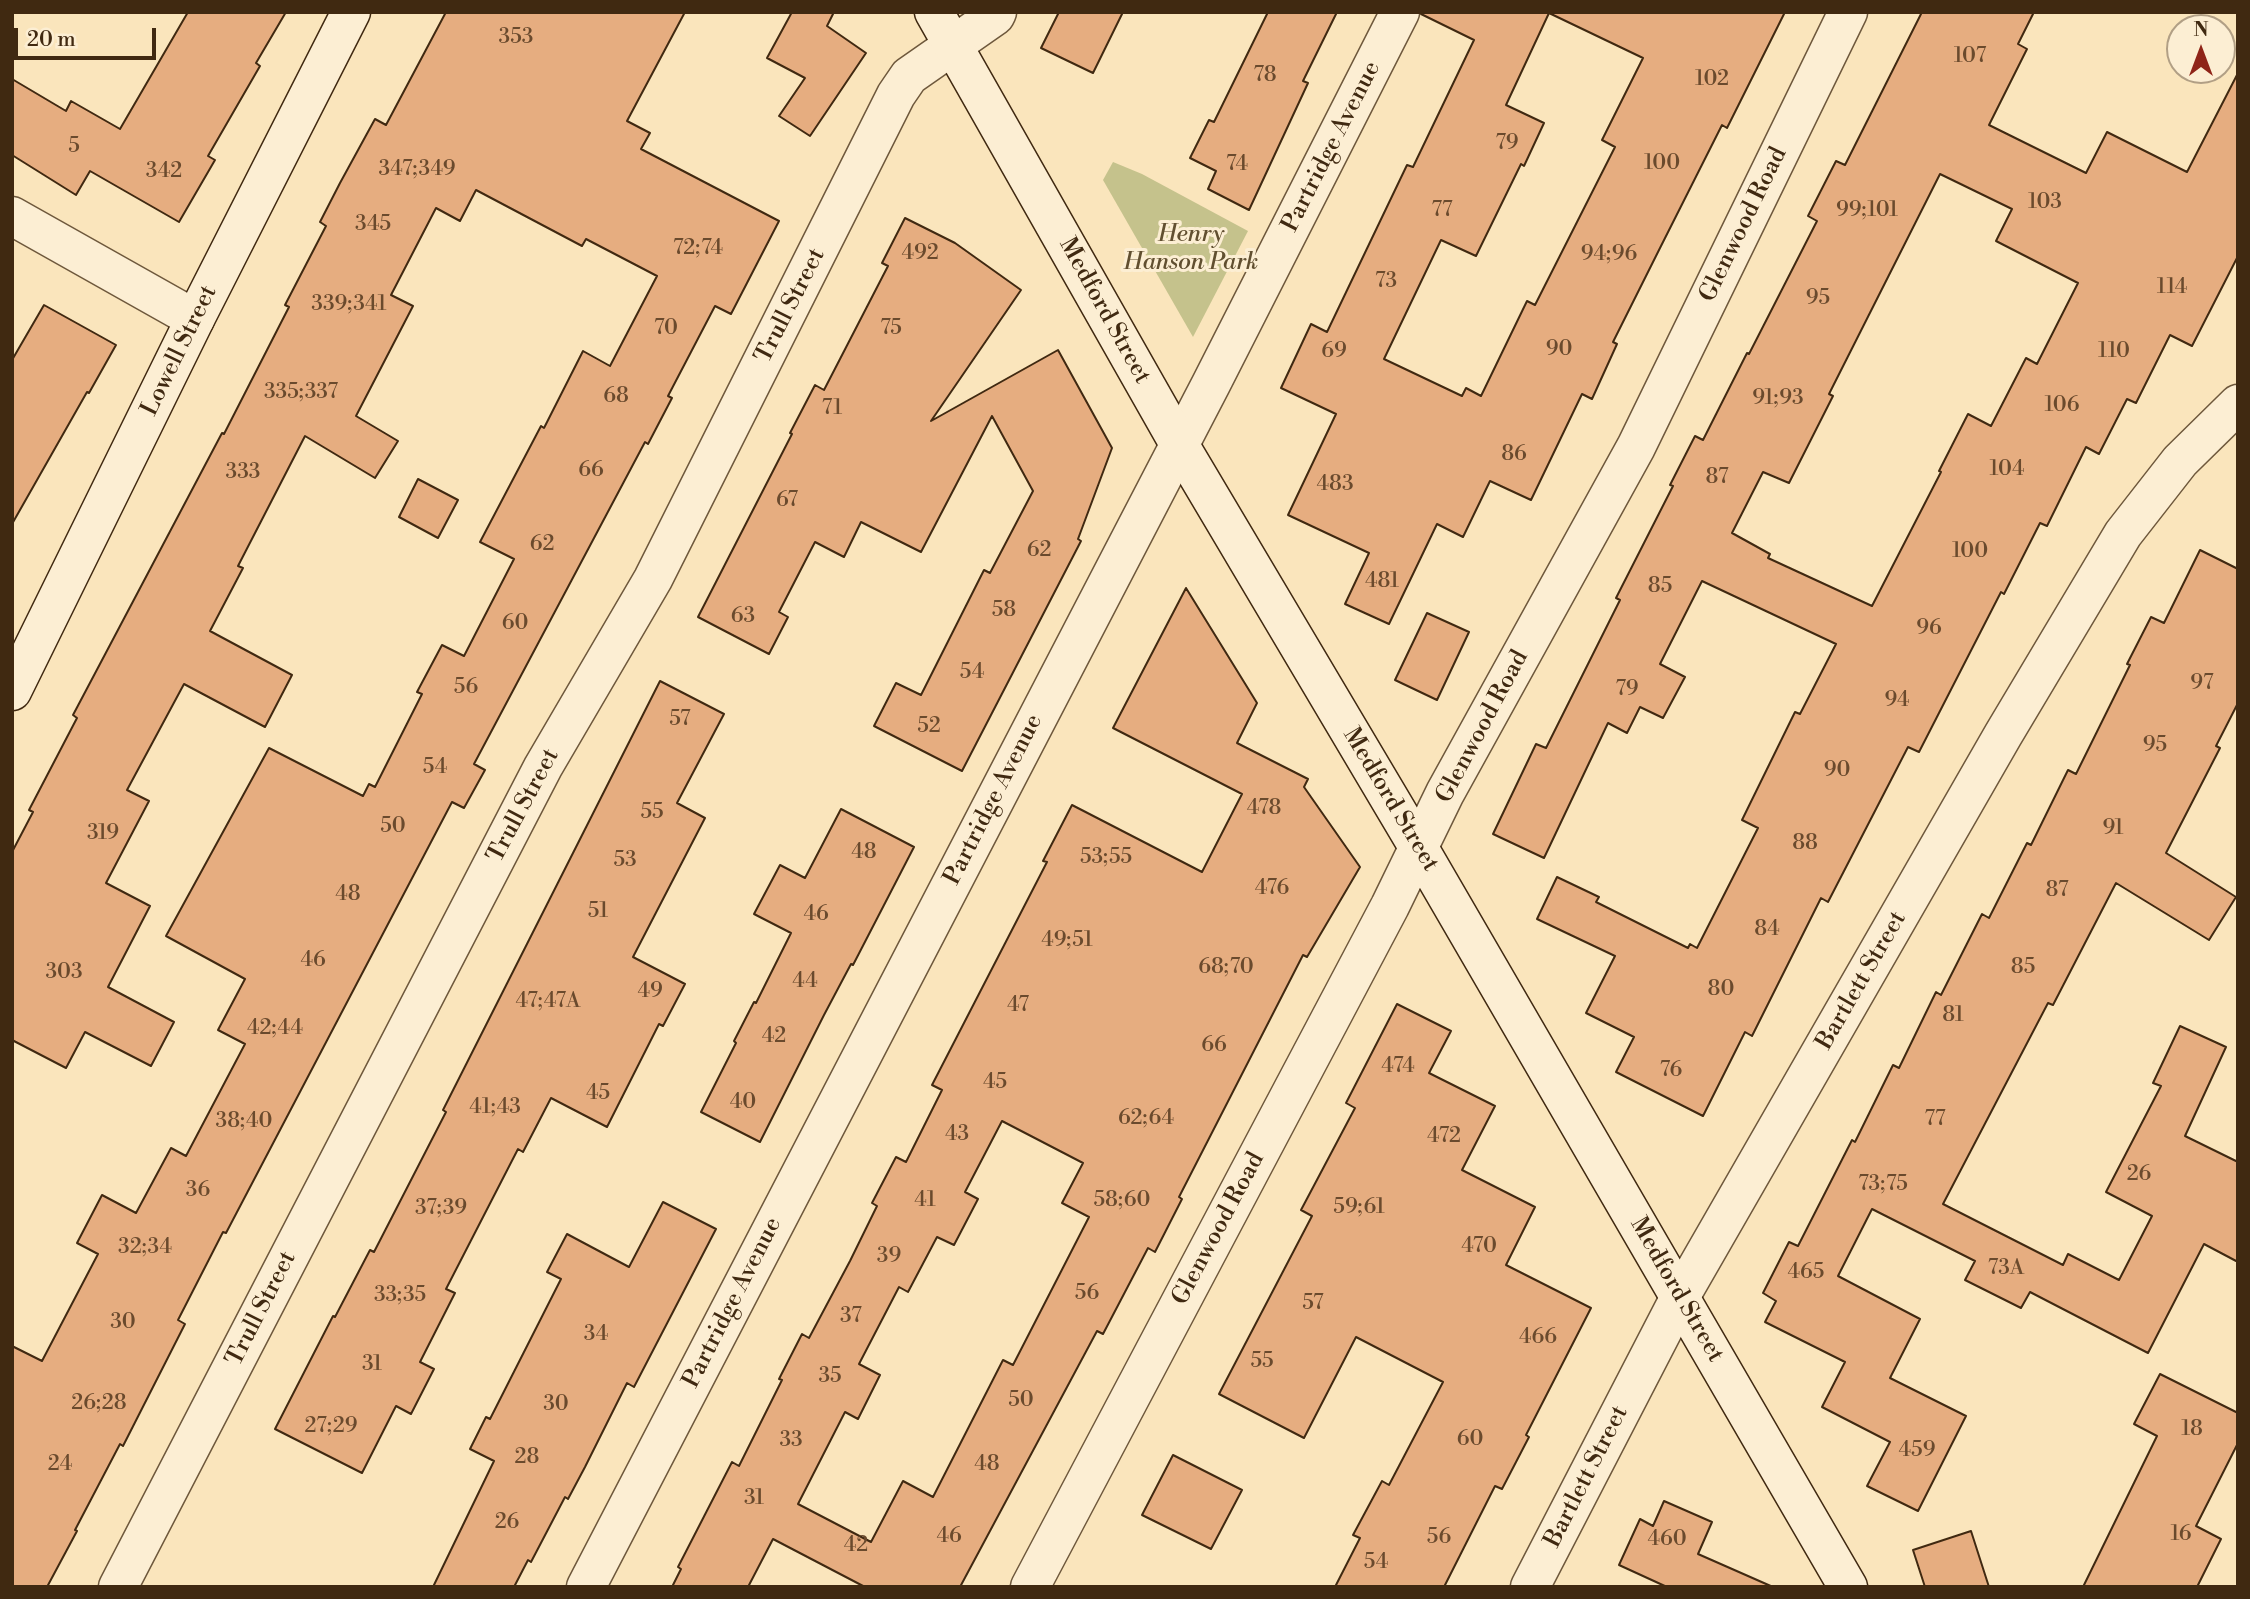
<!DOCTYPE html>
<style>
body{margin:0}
#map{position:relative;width:2250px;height:1599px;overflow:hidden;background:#fae5bc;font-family:"Libre Bodoni",serif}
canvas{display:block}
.frame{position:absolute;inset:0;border:14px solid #402911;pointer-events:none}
.north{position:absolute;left:2166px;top:14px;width:70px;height:70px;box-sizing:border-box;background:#fceed3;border:2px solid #b19f85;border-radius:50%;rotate:0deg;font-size:19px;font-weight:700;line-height:28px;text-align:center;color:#402911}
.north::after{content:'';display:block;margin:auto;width:24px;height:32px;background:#8f2418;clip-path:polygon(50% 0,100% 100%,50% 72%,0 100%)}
.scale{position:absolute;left:14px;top:28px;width:142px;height:32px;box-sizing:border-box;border:4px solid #402911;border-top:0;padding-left:9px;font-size:21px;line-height:24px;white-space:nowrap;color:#402911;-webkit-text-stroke:5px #fceed3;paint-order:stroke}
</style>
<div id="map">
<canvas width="2250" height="1599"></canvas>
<div class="frame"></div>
<div class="north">N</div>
<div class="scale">20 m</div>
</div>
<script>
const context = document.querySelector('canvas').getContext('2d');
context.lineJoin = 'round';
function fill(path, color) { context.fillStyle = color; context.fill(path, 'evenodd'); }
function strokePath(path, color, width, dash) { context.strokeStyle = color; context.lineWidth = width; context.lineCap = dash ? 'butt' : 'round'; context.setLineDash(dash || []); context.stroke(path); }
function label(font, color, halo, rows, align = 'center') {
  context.font = font + ' "Libre Bodoni",serif'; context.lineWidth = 6; context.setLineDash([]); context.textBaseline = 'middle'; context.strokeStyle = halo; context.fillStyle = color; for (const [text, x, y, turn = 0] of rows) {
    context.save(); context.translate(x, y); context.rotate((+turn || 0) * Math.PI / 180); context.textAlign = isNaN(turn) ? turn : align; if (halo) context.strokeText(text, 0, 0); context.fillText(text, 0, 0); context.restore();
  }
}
fill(new Path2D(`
 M1113 162 1142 174 1248 231 1193 337 1103 180Z`), '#c5c28c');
const building = new Path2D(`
 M188 12H286L256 63 260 66 208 156 215 160 179 222 90 171 76 195 12 155V79L66 111 71 101 120 129Z
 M446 12H685L627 121 650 133 641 149 779 221 731 314 715 306 668 396 672 398 648 444 645 442 474 764 485 770 464 808 452 802 226 1233 223 1232 178 1320 185 1324 123 1446 120 1444 75 1530 77 1531 47 1587H12V1346L42 1361 98 1254 77 1243 102 1195 136 1213 171 1148 186 1156 245 1044 218 1030 245 979 166 936 269 748 363 796 369 784 375 787 422 694 417 692 442 645 464 656 514 559 480 542 541 426 544 428 583 351 610 366 657 276 586 239 582 246 476 190 460 221 436 208 391 295 413 306 356 416 398 441 375 478 305 436 238 566 243 568 210 631 292 675 265 727 184 684 127 790 149 801 106 883 150 906 108 987 174 1022 151 1066 85 1032 66 1068 12 1040V852L33 812 29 810 77 718 73 715 222 433 224 434 289 307 285 305 326 226 320 222 340 183 375 119 386 125Z
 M792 12H834L827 26 866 53 810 136 779 116 805 78 767 58Z
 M1059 12H1123L1093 73 1041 48Z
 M1268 12H1337L1303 81 1308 83 1249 210 1208 189 1216 171 1190 158 1209 120 1214 122Z
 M1422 12H1785L1727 128 1722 125 1660 248 1613 342 1617 344 1592 399 1582 394 1531 500 1490 481 1463 537 1437 524 1389 624 1345 604 1369 553 1288 515 1336 414 1281 388 1311 324 1327 332 1407 165 1413 167 1474 40 1421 14ZM1549 13 1643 58 1602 140 1615 147 1535 305 1527 301 1481 396 1466 388 1462 396 1384 359 1441 240 1476 256 1521 164 1524 166 1544 123 1506 105Z
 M1922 12H2034L2018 44 2027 49 1989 125 2086 173 2107 132 2187 172 2238 73V256L2192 346 2170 335 2136 403 2127 399 2099 454 2086 447 2047 526 2040 523 2004 594 2001 592 1919 752 1908 747 1828 902 1821 898 1752 1036 1745 1032 1703 1116 1616 1072 1634 1037 1586 1013 1615 956 1537 919 1557 877 1599 897 1596 902 1688 948 1690 944 1697 948 1758 828 1742 820 1795 712 1800 714 1836 644 1702 581 1660 664 1685 677 1663 718 1640 707 1627 733 1608 723 1544 858 1493 834 1536 744 1546 748 1620 600 1616 598 1673 486 1670 485 1695 436 1703 440 1747 353 1749 354 1817 221 1808 216 1836 161 1845 165ZM1940 174 2012 209 1996 241 2078 283 2037 364 2026 358 1991 426 1968 414 1939 471 1941 472 1872 606 1768 558 1770 554 1732 533 1763 472 1789 483 1833 396 1829 394Z
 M905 218 955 243 1021 290 931 421 1058 350 1112 448 1078 539 1081 541 962 771 874 726 896 683 921 695 984 570 990 573 1033 491 992 416 921 552 861 522 844 557 815 542 779 612 788 617 769 654 698 617 792 434 790 433 815 385 824 390 888 266 882 263Z
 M44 305 116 345 89 393 87 392 12 524V360Z
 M418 479 458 500 438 538 399 517Z
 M2200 550 2238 569V703L2216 746 2220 748 2166 853 2236 897 2209 940 2116 883 2053 1005 2048 1003 1943 1204 2063 1265 2068 1254 2119 1280 2152 1216 2106 1192 2161 1086 2153 1083 2180 1026 2226 1047 2185 1136 2238 1162V1262L2204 1244 2148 1353 2030 1292 2021 1308 1965 1280 1975 1261 1872 1209 1838 1276 1920 1319 1890 1378 1966 1416 1918 1511 1867 1486 1890 1442 1822 1407 1845 1362 1765 1322 1776 1301 1763 1293 1789 1242 1798 1246 1852 1140 1855 1142 1893 1065 1899 1068 1936 992 1941 995 1982 914 1989 918 2027 843 2031 845 2068 770 2076 774 2130 665 2127 664 2151 617 2164 623Z
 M1186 588 1257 703 1237 743 1308 779 1304 787 1360 867 1307 957 1303 955 1179 1197 1182 1199 1155 1252 1148 1248 1103 1334 1097 1331 960 1587H865L773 1539 748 1587H672L681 1569 678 1567 732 1462 739 1466 782 1380 779 1379 802 1334 809 1338 850 1261 877 1206 872 1203 896 1157 906 1162 942 1090 932 1085 1047 862 1043 861 1072 805 1202 872 1242 794 1113 728ZM1002 1121 1083 1163 1062 1203 1089 1217 1013 1365 1003 1360 933 1497 903 1481 871 1542 798 1504 845 1412 858 1419 880 1375 859 1364 899 1287 908 1292 937 1237 954 1245 978 1199 965 1192Z
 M1427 613 1469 632 1437 700 1395 680Z
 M660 681 724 714 677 803 705 818 633 957 685 984 663 1026 659 1024 607 1127 551 1098 523 1152 518 1149 446 1289 455 1293 420 1362 434 1369 411 1414 396 1406 362 1473 275 1429 333 1316 335 1317 370 1250 374 1252 446 1112 443 1110Z
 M841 809 914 847 853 965 851 964 824 1015 760 1142 701 1112 736 1043 734 1041 754 1002 756 1003 791 933 754 914 780 865 805 878Z
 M1397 1004 1451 1031 1429 1073 1495 1106 1462 1170 1535 1207 1506 1265 1591 1308 1526 1435 1529 1437 1502 1489 1495 1486 1444 1587H1335L1360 1538 1353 1535 1382 1481 1389 1485 1443 1382 1356 1337 1304 1438 1219 1394 1312 1216 1301 1210 1355 1108 1346 1103Z
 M663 1202 716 1229 634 1387 627 1383 585 1467 568 1499 565 1497 531 1562 528 1560 514 1587H433L494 1461 470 1449 486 1417 490 1419 561 1279 547 1272 567 1234 629 1267Z
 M2160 1374 2238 1413V1443L2196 1526 2221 1539 2197 1587H2083L2157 1436 2134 1424Z
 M1173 1455 1242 1490 1211 1549 1142 1515Z
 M1664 1501 1712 1522 1698 1554 1773 1587H1667L1619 1565 1640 1519 1653 1526Z
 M1971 1531 1989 1587H1925L1913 1550Z`);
fill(building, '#e6ad80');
strokePath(building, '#402911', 2);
const street = new Path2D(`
 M12 216 195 319
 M118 1587 543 767 653 579 896 95 909 76 995 16 997 12
 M586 1587 1211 384 1400 12
 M1030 1587 1390 906 1445 793 1636 447 1848 12
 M1530 1587 1680 1297 2003 735 2123 534 2180 461 2238 404`);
const secondary = new Path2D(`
 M934 12 1179 444 1420 850 1848 1587
 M12 691 195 319 351 12`);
strokePath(street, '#6e583c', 41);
strokePath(secondary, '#402911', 41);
strokePath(street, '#fceed3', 38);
strokePath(secondary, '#fceed3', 38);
label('21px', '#6a4a2d', null, [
 ["353",516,38],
 ["107",1970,57],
 ["78",1265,76],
 ["102",1712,80],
 ["79",1507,144],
 ["5",74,147],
 ["100",1662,164],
 ["74",1237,165],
 ["347;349",417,170],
 ["342",164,172],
 ["103",2045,203],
 ["77",1442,211],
 ["99;101",1867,211],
 ["345",373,225],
 ["72;74",698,249],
 ["492",920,254],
 ["94;96",1609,255],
 ["73",1386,282],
 ["114",2172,288],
 ["95",1818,299],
 ["339;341",349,305],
 ["70",666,329],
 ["75",891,329],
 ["90",1559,350],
 ["69",1334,352],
 ["110",2114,352],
 ["335;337",301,393],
 ["68",616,397],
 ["91;93",1778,399],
 ["106",2062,406],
 ["71",832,409],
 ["86",1514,455],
 ["104",2007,470],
 ["66",591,471],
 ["333",243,473],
 ["87",1717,478],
 ["483",1335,485],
 ["67",787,501],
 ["62",542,545],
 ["62",1039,551],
 ["100",1970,552],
 ["481",1382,582],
 ["85",1660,587],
 ["58",1004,611],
 ["63",743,617],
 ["60",515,624],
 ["96",1929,629],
 ["54",972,673],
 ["97",2202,684],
 ["56",466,688],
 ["79",1627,690],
 ["94",1897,701],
 ["57",680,720],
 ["52",929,727],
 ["95",2155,746],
 ["54",435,768],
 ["90",1837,771],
 ["478",1264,809],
 ["55",652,813],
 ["50",393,827],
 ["91",2113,829],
 ["319",103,834],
 ["88",1805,844],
 ["48",864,853],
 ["53;55",1106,858],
 ["53",625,861],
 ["476",1272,889],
 ["87",2057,891],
 ["48",348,895],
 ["51",598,912],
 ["46",816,915],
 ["84",1767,930],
 ["49;51",1067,941],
 ["46",313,961],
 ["68;70",1226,968],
 ["85",2023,968],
 ["303",64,973],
 ["44",805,982],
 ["80",1721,990],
 ["49",650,992],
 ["47;47A",548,1002],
 ["47",1018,1006],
 ["81",1953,1016],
 ["42;44",275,1029],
 ["42",774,1037],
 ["66",1214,1046],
 ["474",1398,1067],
 ["76",1671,1071],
 ["45",995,1083],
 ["45",598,1094],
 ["40",743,1103],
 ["41;43",495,1108],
 ["62;64",1146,1119],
 ["77",1935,1120],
 ["38;40",244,1122],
 ["43",957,1135],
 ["472",1444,1137],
 ["26",2139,1175],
 ["73;75",1883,1185],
 ["36",198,1191],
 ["41",925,1201],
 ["58;60",1122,1201],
 ["59;61",1359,1208],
 ["37;39",441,1209],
 ["470",1479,1247],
 ["32;34",145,1248],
 ["39",889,1257],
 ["73A",2006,1269],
 ["465",1806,1273],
 ["56",1087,1294],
 ["33;35",400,1296],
 ["57",1313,1304],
 ["37",851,1317],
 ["30",123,1323],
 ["34",596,1335],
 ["466",1538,1338],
 ["55",1262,1362],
 ["31",372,1365],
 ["35",830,1377],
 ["50",1021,1401],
 ["26;28",99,1404],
 ["30",556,1405],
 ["27;29",331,1427],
 ["18",2192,1430],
 ["60",1470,1440],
 ["33",791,1441],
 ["459",1917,1451],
 ["28",527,1458],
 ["24",60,1465],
 ["48",987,1465],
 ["31",754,1499],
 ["26",507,1523],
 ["16",2181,1535],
 ["46",949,1537],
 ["56",1439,1538],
 ["460",1667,1540],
 ["42",856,1546],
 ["54",1376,1563]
]);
label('24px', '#402911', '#fceed3', [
 ["Partridge Avenue",1332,147,-63],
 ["Glenwood Road",1744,225,-64],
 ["Trull Street",791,306,-63],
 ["Medford Street",1104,311,61],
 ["Lowell Street",180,351,-64],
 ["Glenwood Road",1483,727,-62],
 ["Partridge Avenue",994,800,-63],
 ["Medford Street",1390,800,59],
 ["Trull Street",524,806,-62],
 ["Bartlett Street",1862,981,-60],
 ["Glenwood Road",1219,1229,-62],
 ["Medford Street",1676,1290,60],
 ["Partridge Avenue",733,1303,-63],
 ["Trull Street",262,1309,-63],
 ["Bartlett Street",1587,1477,-63]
]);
label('italic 24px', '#614f30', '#fceed3', [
 ["Henry",1191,235],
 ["Hanson Park",1191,263]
]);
</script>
